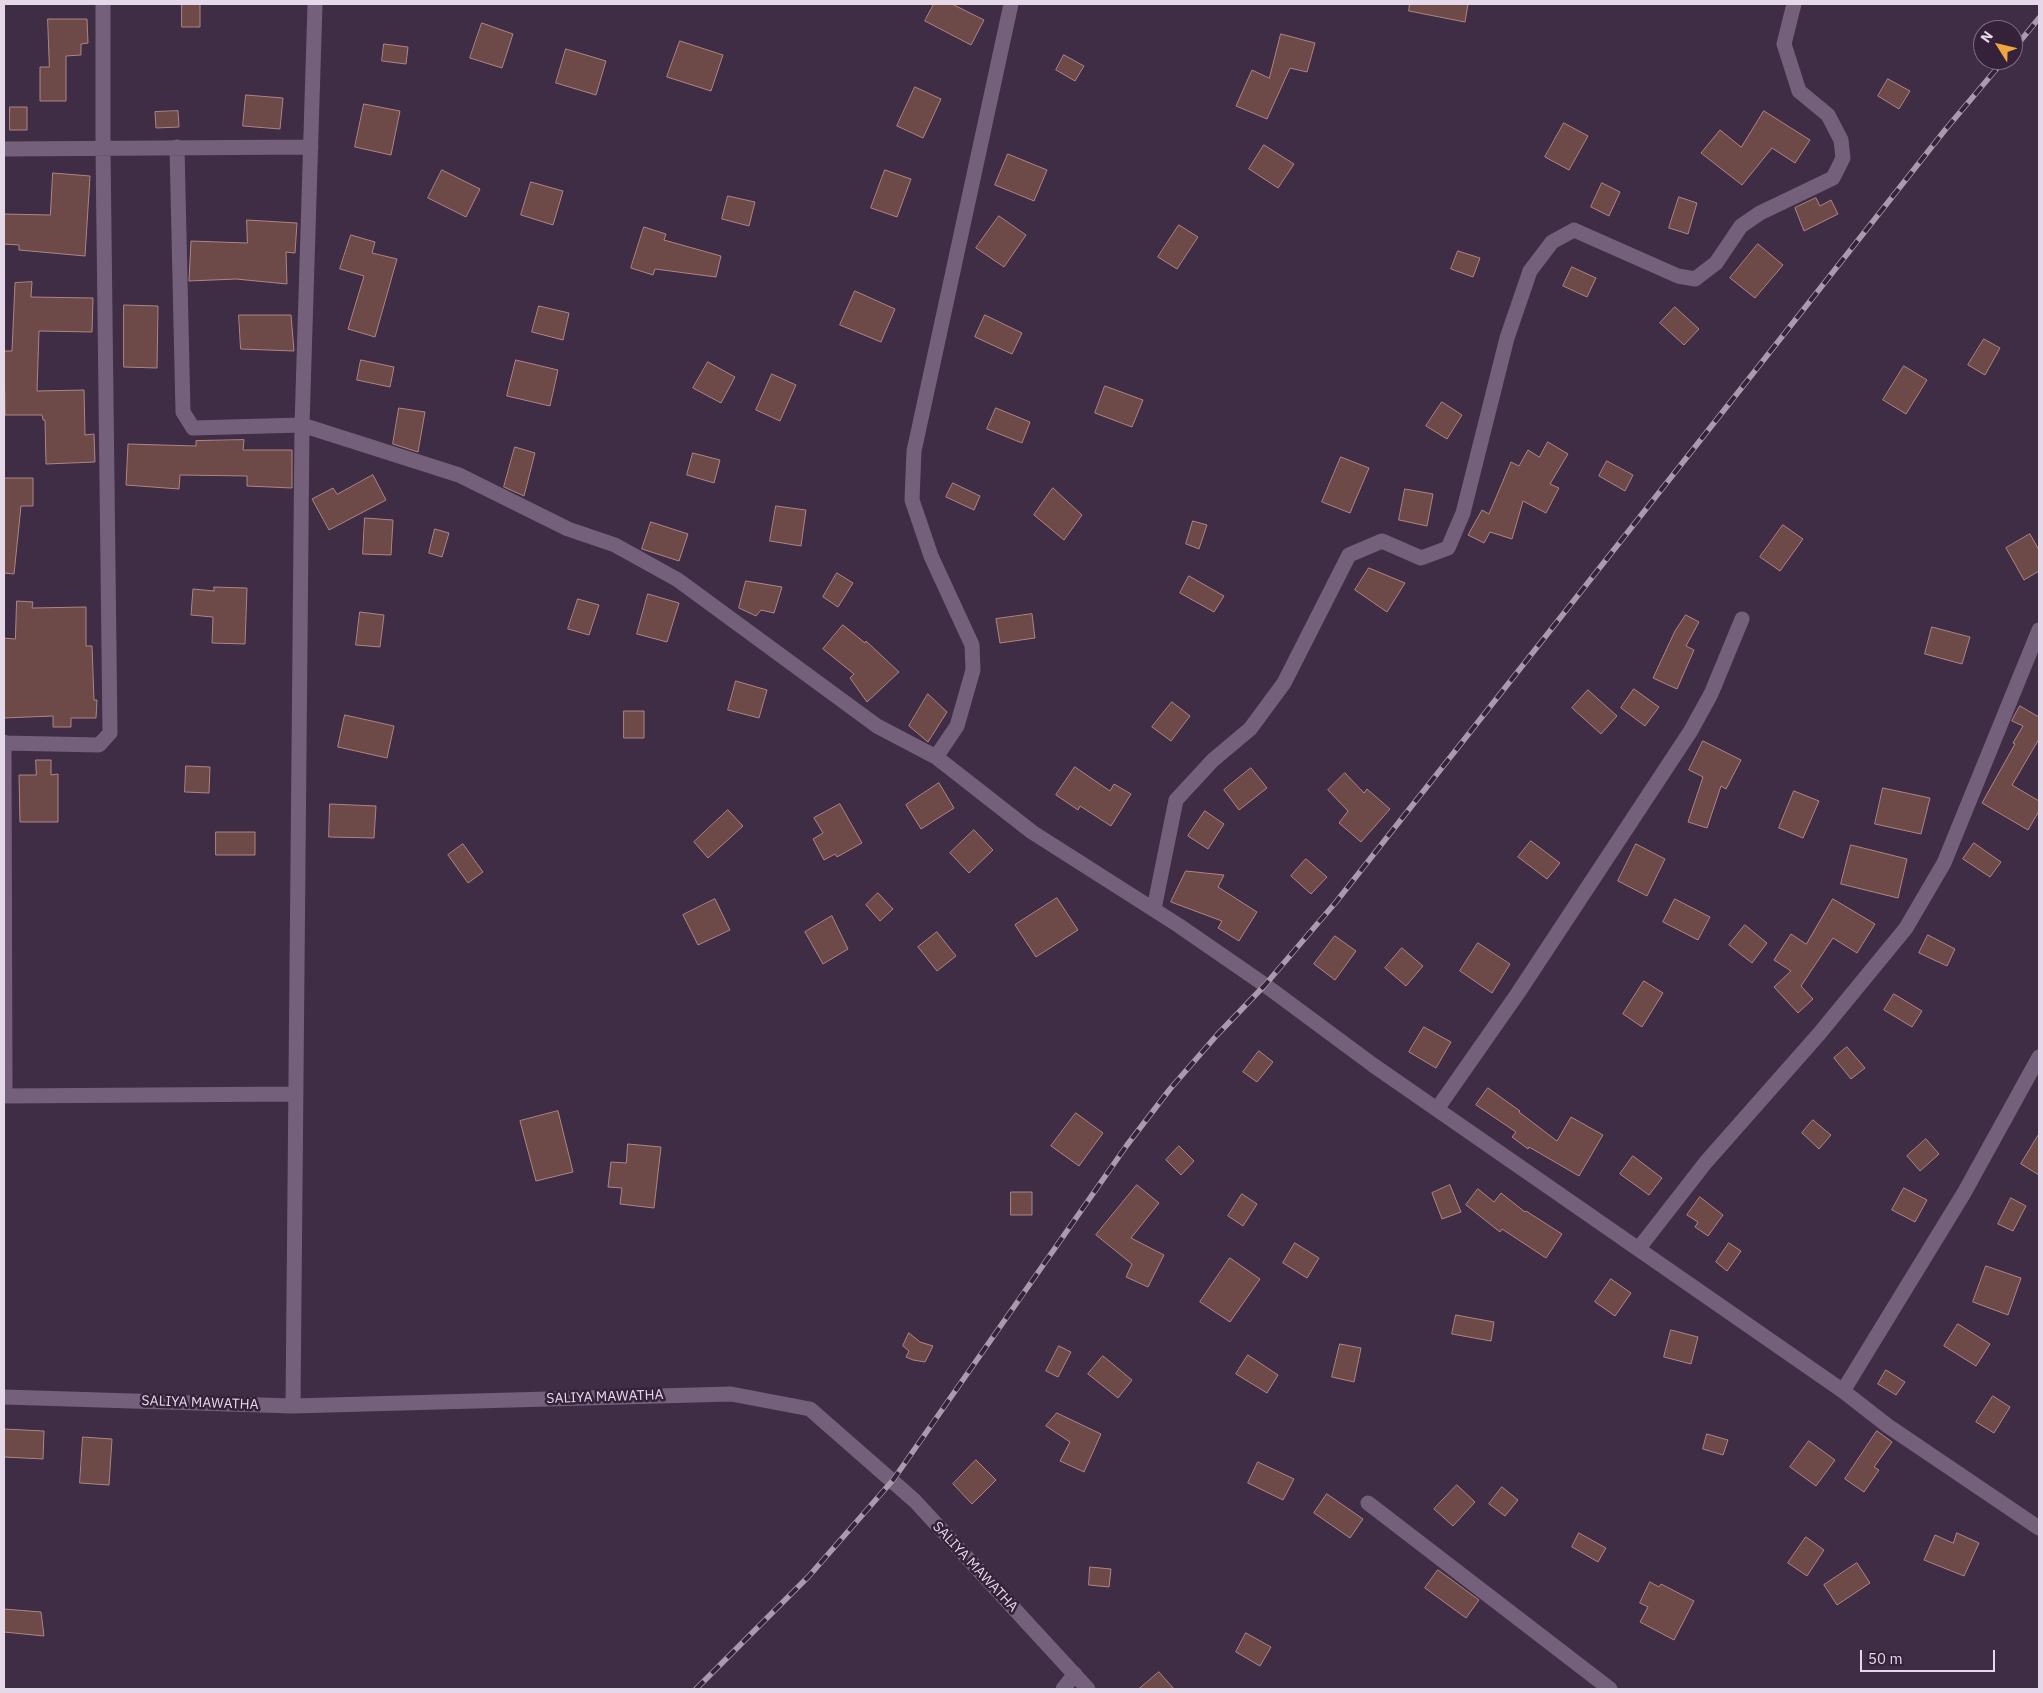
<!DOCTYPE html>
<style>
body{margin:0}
#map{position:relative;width:2043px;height:1693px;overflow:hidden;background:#3f2c45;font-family:"IBM Plex Sans",sans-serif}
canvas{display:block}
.frame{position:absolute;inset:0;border:5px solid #e5d9e9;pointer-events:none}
.north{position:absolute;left:1973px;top:20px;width:50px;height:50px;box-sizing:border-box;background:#35223a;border:1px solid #7b6b80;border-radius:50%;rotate:306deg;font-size:14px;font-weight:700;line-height:20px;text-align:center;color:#e5d9e9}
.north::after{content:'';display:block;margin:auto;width:18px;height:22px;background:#f0a63f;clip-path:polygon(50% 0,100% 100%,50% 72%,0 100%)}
.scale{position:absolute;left:1860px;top:1650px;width:135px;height:22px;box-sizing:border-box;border:2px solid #e5d9e9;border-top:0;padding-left:6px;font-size:15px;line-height:18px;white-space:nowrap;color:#e5d9e9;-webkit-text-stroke:4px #35223a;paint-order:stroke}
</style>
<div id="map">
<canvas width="2043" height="1693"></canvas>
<div class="frame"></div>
<div class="north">N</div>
<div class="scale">50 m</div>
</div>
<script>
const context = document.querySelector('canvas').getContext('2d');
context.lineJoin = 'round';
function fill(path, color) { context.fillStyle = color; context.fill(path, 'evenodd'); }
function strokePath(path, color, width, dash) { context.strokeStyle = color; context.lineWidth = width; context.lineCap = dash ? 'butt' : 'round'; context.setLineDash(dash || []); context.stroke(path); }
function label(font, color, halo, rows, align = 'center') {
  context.font = font + ' "IBM Plex Sans",sans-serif'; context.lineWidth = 5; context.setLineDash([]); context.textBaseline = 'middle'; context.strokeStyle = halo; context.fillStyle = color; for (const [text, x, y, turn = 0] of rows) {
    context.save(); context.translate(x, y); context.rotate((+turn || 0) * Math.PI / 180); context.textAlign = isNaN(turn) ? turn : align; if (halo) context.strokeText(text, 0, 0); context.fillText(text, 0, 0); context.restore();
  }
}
const building = new Path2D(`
 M182 4H200V27H182Z
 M934 4H952L984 20 971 45 925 21Z
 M1410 4H1468L1465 22 1409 11Z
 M48 19H87L88 43 81 44V55L66 56V101H40V67H49Z
 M482 23 513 34 502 68 470 58Z
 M1281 34 1315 43 1307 72 1290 68 1267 119 1236 106 1252 70 1269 78Z
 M680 41 723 55 711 91 667 77Z
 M384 44 408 47 406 64 382 61Z
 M566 49 606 61 596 95 556 83Z
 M1064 55 1084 66 1075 81 1056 70Z
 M1888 79 1910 91 1899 109 1878 96Z
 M915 87 941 99 923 138 897 126Z
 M246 95 283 98 280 129 243 126Z
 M364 104 400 111 391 155 355 147Z
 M10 107H27V130H10Z
 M178 111 179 127 156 128 155 112Z
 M1764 111 1810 140 1795 163 1772 148 1742 185 1701 153 1720 130 1741 147Z
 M1564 123 1588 136 1569 170 1545 157Z
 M1264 145 1294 164 1278 188 1249 169Z
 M1008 154 1047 170 1034 201 995 185Z
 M442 170 480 189 466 217 428 198Z
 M885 170 911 179 897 217 871 208Z
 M53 173 90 176 85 256 19 250V245L4 244V214L50 215Z
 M531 182 563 191 553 225 521 215Z
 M1602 183 1620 192 1609 216 1591 207Z
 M728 196 755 202 749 226 722 219Z
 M1679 197 1697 203 1688 234 1669 228Z
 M1816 198 1820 206 1831 200 1838 214 1804 231 1795 208Z
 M999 216 1026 235 1004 267 976 248Z
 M247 220 297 223 295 253 286 252 287 284 236 279 189 281 191 241 247 243Z
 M1179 225 1198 237 1177 269 1158 257Z
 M644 227 666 234 664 240 721 256 716 277 655 269 653 275 631 268Z
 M351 235 375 242 372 253 397 259 375 337 348 329 364 276 340 269Z
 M1758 244 1783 265 1755 298 1730 278Z
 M1458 251 1480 258 1473 277 1451 269Z
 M1572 267 1596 278 1587 297 1563 286Z
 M32 282 31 297 93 298 92 332 39 331 37 391 84 390 85 435 94 434 95 462 46 464 45 420H43L42 415H5L4 351H12L15 283Z
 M855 291 895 309 881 342 840 325Z
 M124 305 158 306 157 368 124 367Z
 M539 306 569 313 563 340 532 332Z
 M1675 307 1699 329 1684 345 1660 323Z
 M239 315H291L294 351 241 349Z
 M985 315 1022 333 1012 354 975 337Z
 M1984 339 2000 348 1985 375 1968 365Z
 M361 360 394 367 390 387 357 380Z
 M516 360 558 370 550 406 507 396Z
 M708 362 735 377 721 403 693 388Z
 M1904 366 1927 380 1906 414 1883 400Z
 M772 374 796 385 780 421 756 410Z
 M1105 386 1143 400 1132 427 1095 413Z
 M1442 402 1462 415 1447 439 1426 426Z
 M399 408 425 412 418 452 393 444Z
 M996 408 1030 422 1022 443 987 429Z
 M244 440 243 450H292V488L247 486V476L180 475 179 489 126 485 128 444 196 446V441Z
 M1548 442 1568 454 1550 484 1559 488 1546 513 1523 501 1512 539 1490 532 1484 543 1468 535 1482 510 1489 514 1511 462 1519 466 1528 450 1539 457Z
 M515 447 535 453 524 496 504 487Z
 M693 453 720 460 714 483 687 475Z
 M1341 457 1369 468 1350 513 1322 502Z
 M1607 461 1633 475 1625 491 1599 476Z
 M373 475 386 500 329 530 312 499 333 488 337 494Z
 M4 478H33V506H21L14 574 4 573Z
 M953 483 980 496 974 510 946 497Z
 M1053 488 1082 515 1064 540 1034 515Z
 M1405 489 1433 494 1427 526 1399 520Z
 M776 506 806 510 801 546 770 541Z
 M365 518 393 520 391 555 363 554Z
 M1193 521 1207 525 1199 549 1186 544Z
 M651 522 688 534 679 561 642 549Z
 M1783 525 1803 539 1780 571 1760 557Z
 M435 529 449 533 442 557 429 553Z
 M2030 534 2039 550V571L2024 580 2006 548Z
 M1369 568 1405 583 1387 612 1355 590Z
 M837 573 853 583 838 607 823 597Z
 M1189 576 1224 596 1214 612 1180 593Z
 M746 581 782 587 774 613 761 610 756 616 739 608Z
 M214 587 247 588 245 644 212 643 213 617 191 615 193 589 214 591Z
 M648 594 679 603 667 642 637 634Z
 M578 599 599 605 589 635 568 629Z
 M17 601 33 602 32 608 86 607V646H92L94 700H97L96 718H71V727H53V716L4 718V638L15 639Z
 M360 612 384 615 380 647 356 645Z
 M1032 614 1035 638 1000 643 996 619Z
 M1686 615 1699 622 1686 646 1694 650 1677 689 1653 678 1675 631Z
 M843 625 865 643 866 641 899 672 867 702 850 678 854 674 823 649Z
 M1932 627 1970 637 1962 664 1925 654Z
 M736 681 767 690 759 718 728 710Z
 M1634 689 1659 707 1645 726 1621 708Z
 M1588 690 1617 716 1601 734 1572 708Z
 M928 694 947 712 928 742 909 726Z
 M1172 702 1190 716 1171 741 1152 727Z
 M2020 706 2039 717V739L2012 785 2039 801V811L2028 830 1982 803 2015 744 2013 743 2023 726 2012 721Z
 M624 711H644V738H624Z
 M345 715 394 726 387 758 338 747Z
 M1703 741 1741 760 1726 789 1721 786 1707 828 1688 822 1703 777 1689 770Z
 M36 760H51V775L58 774V822H20L19 775H36Z
 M186 766 210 767 209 793 185 792Z
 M1075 767 1110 791 1114 784 1131 794 1111 826 1080 806 1078 810 1056 795Z
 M1251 768 1267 788 1239 810 1224 790Z
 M1345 773 1364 793 1367 789 1390 809 1361 842 1339 823 1348 811 1328 790Z
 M939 783 954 808 921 829 906 805Z
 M1883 788 1930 798 1921 834 1875 824Z
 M1794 791 1819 801 1803 838 1779 828Z
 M330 804 376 806 374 838 329 837Z
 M840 804 862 843 837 857 835 854 824 860 813 839 823 833 814 818Z
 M728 810 743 826 708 858 694 842Z
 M1205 811 1224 824 1208 849 1188 836Z
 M974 830 993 850 969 873 950 853Z
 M216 832H255V855H216Z
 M1531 841 1560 863 1547 879 1518 857Z
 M1974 843 2001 862 1990 877 1963 859Z
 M463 844 483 872 468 883 448 855Z
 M1636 844 1665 859 1647 896 1618 881Z
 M1851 845 1907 859 1898 898 1841 884Z
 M1306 859 1327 877 1311 894 1291 876Z
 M1186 871 1224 875 1218 887 1257 912 1239 941 1218 928 1222 921 1171 902Z
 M878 893 893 909 880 921 866 905Z
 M1057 898 1078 930 1036 957 1015 925Z
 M715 899 730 930 698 945 683 915Z
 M1675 899 1710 917 1698 940 1663 922Z
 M1833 899 1875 924 1857 953 1833 938 1801 986 1813 999 1798 1013 1774 987 1791 971 1774 960 1791 934 1806 944Z
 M832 916 848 949 823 964 805 932Z
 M1745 925 1767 943 1752 963 1729 945Z
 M937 932 956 956 937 971 918 947Z
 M1928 935 1955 949 1947 966 1919 953Z
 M1335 936 1356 951 1335 980 1314 964Z
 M1478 943 1510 964 1492 993 1460 971Z
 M1402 948 1423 966 1406 986 1385 968Z
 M1644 981 1663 993 1642 1027 1623 1014Z
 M1894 994 1922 1011 1912 1027 1884 1010Z
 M1424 1027 1451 1042 1436 1068 1409 1052Z
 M1847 1047 1865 1068 1851 1079 1834 1058Z
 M1259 1051 1273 1062 1257 1082 1243 1072Z
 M1488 1088 1520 1111 1519 1112 1557 1141 1571 1117 1603 1135 1579 1176 1529 1147 1528 1149 1512 1137 1516 1132 1476 1105Z
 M558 1111 573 1172 536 1181 520 1121Z
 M1076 1113 1103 1133 1079 1166 1051 1146Z
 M1813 1120 1831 1135 1819 1149 1802 1133Z
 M2039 1134V1175L2021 1164Z
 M1926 1139 1939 1154 1920 1171 1907 1156Z
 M628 1144 661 1147 654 1208 620 1204 622 1188 608 1187 611 1162 626 1163Z
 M1179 1146 1194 1161 1181 1175 1166 1160Z
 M1633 1156 1662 1178 1649 1195 1620 1174Z
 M1137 1185 1159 1203 1131 1238 1164 1255 1148 1287 1126 1277 1132 1264 1096 1235Z
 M1450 1185 1461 1212 1442 1219 1432 1193Z
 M1904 1188 1927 1200 1915 1222 1892 1210Z
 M1478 1189 1494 1202 1501 1193 1525 1212 1526 1211 1562 1234 1546 1258 1502 1229 1500 1232 1466 1205Z
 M1011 1192H1032V1215H1011Z
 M1242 1194 1257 1204 1243 1226 1228 1216Z
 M1700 1197 1723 1215 1708 1236 1695 1227 1698 1222 1687 1215Z
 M2011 1198 2026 1206 2013 1231 1998 1224Z
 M1295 1243 1319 1258 1307 1278 1283 1263Z
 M1729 1243 1741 1251 1727 1271 1716 1262Z
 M1230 1258 1260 1279 1230 1322 1200 1302Z
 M1986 1266 2021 1278 2008 1315 1973 1302Z
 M1611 1279 1631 1293 1615 1316 1595 1302Z
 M1456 1315 1494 1322 1491 1341 1452 1334Z
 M1958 1324 1990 1344 1976 1366 1944 1346Z
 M1671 1330 1698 1337 1691 1364 1664 1357Z
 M909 1333 920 1342 933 1346 925 1362 913 1360 906 1357 909 1351 903 1346Z
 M1340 1344 1361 1348 1354 1382 1332 1377Z
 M1059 1346 1071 1352 1058 1377 1046 1371Z
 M1248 1355 1278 1375 1267 1393 1236 1374Z
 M1103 1356 1132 1380 1118 1398 1088 1374Z
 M1886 1370 1905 1382 1896 1395 1878 1384Z
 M1993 1396 2010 1407 1994 1433 1976 1422Z
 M1057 1413 1101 1434 1084 1472 1060 1461 1070 1442 1046 1426Z
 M4 1429 44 1431 43 1459 4 1457Z
 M1877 1431 1892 1442 1874 1467 1879 1470 1864 1492 1845 1479Z
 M1707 1434 1728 1440 1723 1455 1703 1449Z
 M83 1437 112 1439 109 1485 80 1483Z
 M1809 1441 1835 1460 1816 1486 1790 1467Z
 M976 1460 996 1480 972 1504 953 1484Z
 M1258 1462 1294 1479 1283 1500 1248 1483Z
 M1457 1485 1475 1502 1453 1526 1434 1509Z
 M1502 1487 1518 1500 1505 1516 1489 1504Z
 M1327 1494 1363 1519 1350 1538 1314 1513Z
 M1579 1533 1606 1548 1598 1562 1572 1547Z
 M1957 1533 1979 1543 1964 1576 1924 1560 1935 1535 1953 1543Z
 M1806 1537 1824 1550 1807 1576 1788 1563Z
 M1857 1563 1870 1583 1837 1605 1824 1585Z
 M1090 1567 1111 1569 1109 1587 1089 1585Z
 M1438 1570 1479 1600 1466 1618 1425 1588Z
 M1650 1582 1659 1587 1661 1584 1694 1601 1674 1640 1640 1622 1648 1607 1640 1603Z
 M4 1609 41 1612 44 1636 4 1632Z
 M1246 1633 1271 1647 1260 1666 1236 1652Z
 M1159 1672 1174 1689H1139Z`);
fill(building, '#6d4a48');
strokePath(building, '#ae8583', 1);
strokePath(new Path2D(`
 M177 147 183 412 193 428 302 425 459 475 568 529 615 545 678 580 877 726 936 757 1032 832 1178 925 1265 985 1373 1065 1843 1391 1888 1426 2039 1528
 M4 149 311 147
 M4 742 5 1096
 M4 743 99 745 110 733 103 148V4
 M936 757 957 726 973 670 972 645 931 556 912 500 914 451 1011 4
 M1154 909 1176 800 1213 760 1250 729 1284 683 1349 555 1382 541 1421 558 1448 548 1463 513 1507 338 1530 271 1552 242 1574 230 1678 276 1695 279 1716 263 1741 226 1760 213 1833 178 1843 158 1841 140 1828 115 1799 91 1784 44 1794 4
 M4 1096 296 1094
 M1437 1109 1518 993 1690 732 1711 694 1742 619
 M1639 1248 1706 1162 1819 1034 1906 928 1944 863 2039 630
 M1843 1391 1964 1193 2039 1057
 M4 1397 293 1406 731 1394 810 1409 915 1501 1088 1689
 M293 1406 302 425 315 4
 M1368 1503 1610 1689
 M1063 1689 1075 1674`), '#75607b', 15);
const rail = new Path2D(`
 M2013 50 2039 18
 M696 1689 809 1576 893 1480 1127 1145 1170 1089 1217 1035 1265 985 1336 902 1945 130 2004 60`);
strokePath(rail, '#a99aad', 5.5);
strokePath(rail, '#35223a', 4, [11]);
label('14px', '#e5d9e9', '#35223a', [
 ["SALIYA MAWATHA",605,1397,-2],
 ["SALIYA MAWATHA",200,1403,2],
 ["SALIYA MAWATHA",975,1567,47]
]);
</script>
